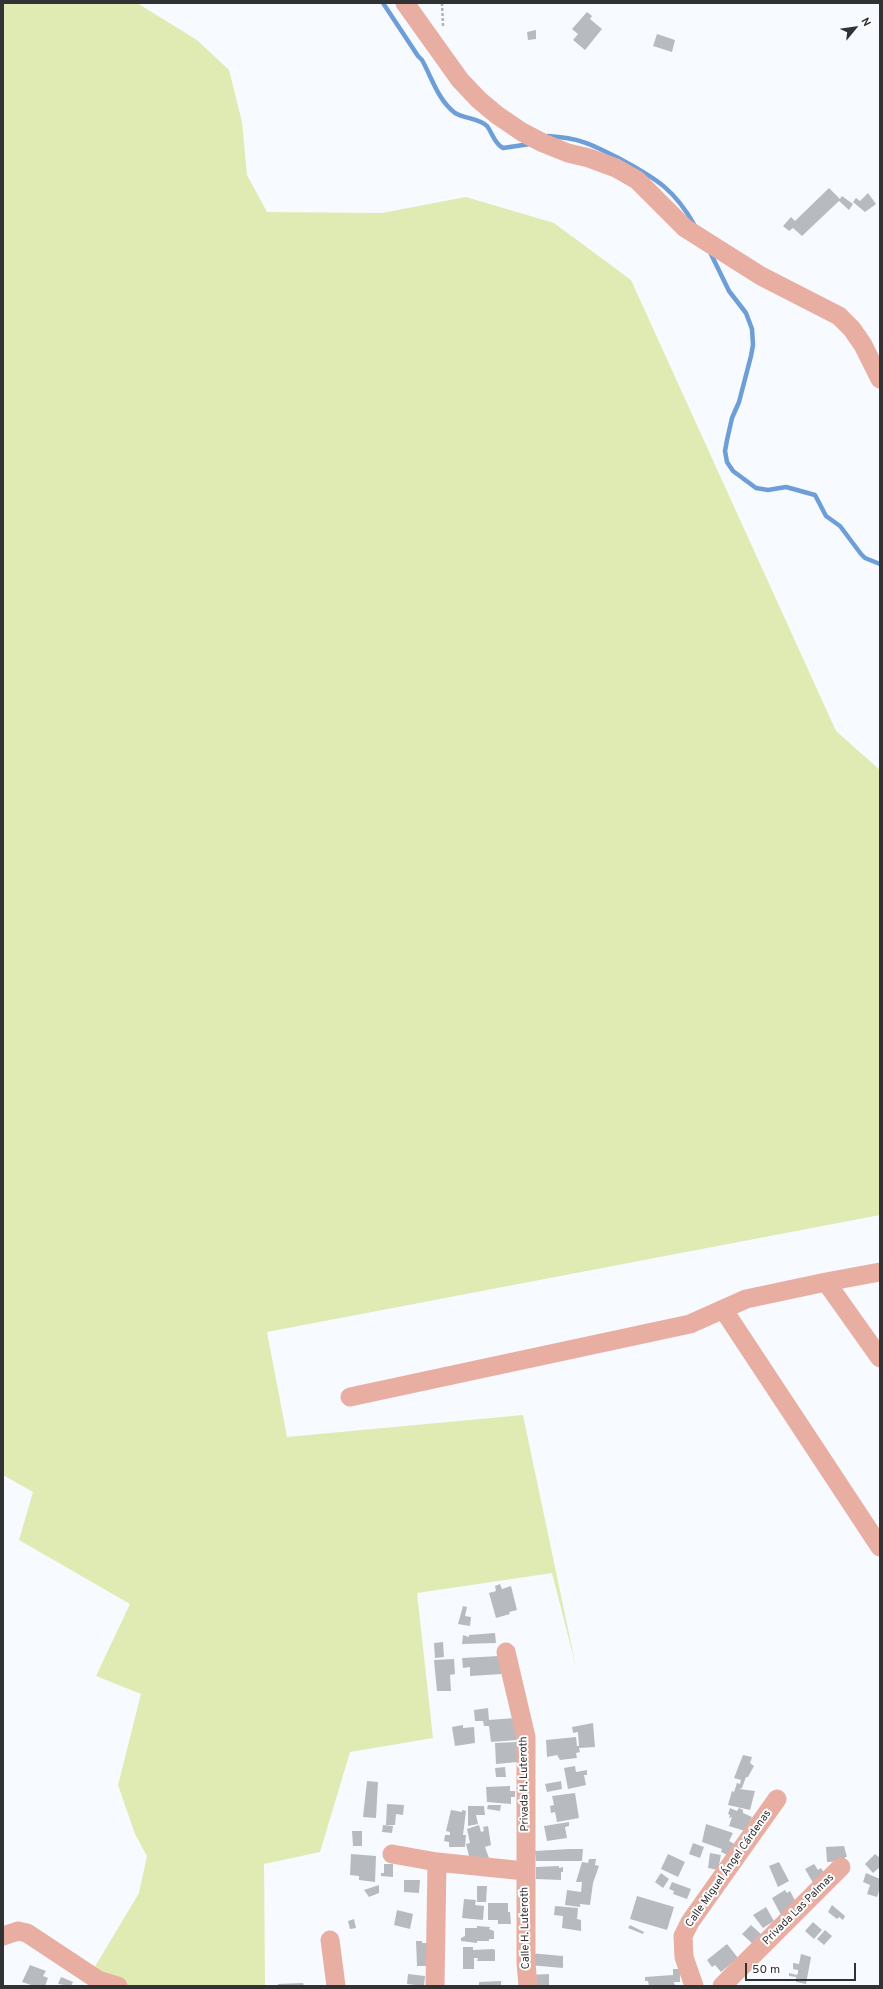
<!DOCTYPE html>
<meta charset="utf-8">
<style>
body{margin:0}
#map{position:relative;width:883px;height:1989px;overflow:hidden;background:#f7faff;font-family:Overpass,sans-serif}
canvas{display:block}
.frame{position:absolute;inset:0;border:4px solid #313234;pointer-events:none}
.north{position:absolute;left:835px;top:8px;width:40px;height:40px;-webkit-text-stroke:3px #fff;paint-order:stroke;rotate:61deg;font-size:11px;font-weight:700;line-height:16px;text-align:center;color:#313234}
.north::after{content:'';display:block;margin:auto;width:14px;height:18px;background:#313234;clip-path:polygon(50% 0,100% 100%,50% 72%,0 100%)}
.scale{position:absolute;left:745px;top:1963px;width:111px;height:18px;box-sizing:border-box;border:2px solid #313234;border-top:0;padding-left:5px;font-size:12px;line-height:14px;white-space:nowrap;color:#313234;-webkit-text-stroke:3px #fff;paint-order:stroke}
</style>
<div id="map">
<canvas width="883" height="1989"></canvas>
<div class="frame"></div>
<div class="north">N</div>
<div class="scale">50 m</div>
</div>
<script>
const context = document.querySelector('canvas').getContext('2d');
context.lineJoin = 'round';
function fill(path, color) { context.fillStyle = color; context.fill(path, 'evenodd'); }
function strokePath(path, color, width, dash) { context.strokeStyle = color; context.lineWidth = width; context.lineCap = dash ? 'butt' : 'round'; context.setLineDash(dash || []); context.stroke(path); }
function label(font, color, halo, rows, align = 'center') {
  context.font = font + ' Overpass,sans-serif'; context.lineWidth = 4; context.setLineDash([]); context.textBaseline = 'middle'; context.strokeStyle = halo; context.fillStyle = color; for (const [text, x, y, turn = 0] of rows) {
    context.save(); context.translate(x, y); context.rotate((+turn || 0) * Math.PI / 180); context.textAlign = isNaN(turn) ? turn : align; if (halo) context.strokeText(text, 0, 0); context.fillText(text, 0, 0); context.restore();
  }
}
fill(new Path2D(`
 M3 3H137L197 40 229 70 242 122 247 175 267 212 382 213 466 197 554 223 631 280 836 731 880 770V1215L267 1332 287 1437 523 1415 576 1667 552 1573 417 1593 433 1738 350 1752 320 1852 264 1864 265 1986H118L90 1975 139 1893 147 1856 135 1834 118 1785 141 1694 96 1676 130 1604 19 1540 33 1492 3 1475Z`), '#dfebb2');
strokePath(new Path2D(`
 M383 3 418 56 422 60C432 78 438 100 455 113 465 119 479 118 487 126 493 134 494 143 503 148L530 144
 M548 136C581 138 593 145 622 160 657 179 675 190 695 226
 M710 252 729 291 746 313 752 329 753 345 751 356 739 402 732 418 727 440 725 451 727 462 733 471 756 488 768 490 786 487 815 495 826 516 840 526 861 554 865 558 880 564`), '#6e9ed8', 4.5);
fill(new Path2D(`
 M587 12 592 16 590 19 602 29 585 50 573 40 578 34 572 29Z
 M536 30V39L528 40 527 32Z
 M657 34 675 40 672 52 653 46Z
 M829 188 840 199 842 196 853 204 849 210 839 201 802 236 793 228 789 231 783 226 791 217 795 221Z
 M868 193 876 204 865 212 853 202 856 198 860 201Z
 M500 1584 502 1589 511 1586 517 1610 509 1612 510 1614 496 1618 489 1593 496 1591 495 1586Z
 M463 1606 467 1607 465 1616 471 1617 470 1626 458 1624Z
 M495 1633 496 1643 462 1644 463 1635 469 1637V1635Z
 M443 1642 444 1657 435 1658 434 1643Z
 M499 1656 502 1674 470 1676V1667L463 1668 462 1658Z
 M454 1659 455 1674 450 1675 451 1691H437L434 1660Z
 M488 1708 489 1720 515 1718 517 1740 491 1742 489 1726H484L483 1721H475L474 1710Z
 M593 1723 595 1747 579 1748 580 1752 576 1753 577 1758 560 1760 557 1755 547 1757 546 1740 576 1737 577 1746H579L578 1732 573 1733 572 1727Z
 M463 1725V1728L474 1727 475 1743 455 1746 452 1727Z
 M517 1742 518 1762 496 1764 495 1743Z
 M743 1755 752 1757 750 1763 754 1766 748 1777H746L742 1788 739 1789 755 1791 750 1810 728 1805 732 1791 734 1792 737 1783 740 1784 741 1780 734 1778Z
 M575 1766 576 1772 587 1770V1775H584L586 1785 568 1789 564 1768Z
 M505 1767 506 1777H496L495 1768Z
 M367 1781 378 1782 376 1818 363 1817Z
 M561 1781 562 1789 547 1792 545 1784Z
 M510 1786V1791H515V1797H511V1804L487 1802 486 1787Z
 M575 1793 579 1818 557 1822 555 1812 551 1813 550 1806 554 1805 552 1796Z
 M387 1804 404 1805 403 1815 396 1814 395 1825H386Z
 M488 1805H501L500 1811 487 1809Z
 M468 1806H484L485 1815H476L478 1824 468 1826Z
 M730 1808 737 1811 739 1808 743 1810V1813L752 1817 745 1831 729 1826 732 1817 729 1818 730 1815 728 1814Z
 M451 1810 462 1812V1810L466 1811 463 1835H466L465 1847H449V1842L444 1841 445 1835H450V1832L446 1831Z
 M569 1822V1826L565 1827 567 1838 547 1841 544 1826Z
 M706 1824 733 1833 729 1841 738 1846 732 1857 721 1852 722 1849 702 1842Z
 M383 1825 393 1826 392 1833 382 1832Z
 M479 1825 481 1832 484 1831 483 1827 488 1826 491 1845 485 1847 489 1858 474 1860 473 1856H469L466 1844 470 1843 467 1829Z
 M352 1831H362V1846H353Z
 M693 1843 704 1847 700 1858 689 1854Z
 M844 1846 847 1857H845V1861L827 1862 826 1847Z
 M570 1849H583L582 1861H536L535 1851Z
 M710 1853 721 1855 718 1870 708 1868Z
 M351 1854 376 1856 375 1882 359 1880V1876L350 1875Z
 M668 1854 685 1862 678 1877 661 1869Z
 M875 1854 880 1858V1867L873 1873 865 1864Z
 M589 1859H596L595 1865 599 1866 593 1883 590 1905 580 1904V1907L565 1905 567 1890 581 1892 582 1882H576L582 1862 588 1863Z
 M779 1862 789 1881 778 1887 769 1866Z
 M384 1864H393V1877L381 1876V1873H384Z
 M814 1864 818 1870 821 1868 826 1876 815 1886 805 1869Z
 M559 1866V1868L563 1867V1872H561V1880L536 1879V1867Z
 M661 1873 669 1879 663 1888 655 1882Z
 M866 1873 880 1879V1888L877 1897 867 1894 870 1885 863 1882Z
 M404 1880H420L419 1893 404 1892Z
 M672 1882 691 1889 687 1899 673 1894 674 1891 669 1889Z
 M379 1885V1893L369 1897 364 1890Z
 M477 1886H487L486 1902H477Z
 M785 1890 787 1893 790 1891 798 1906 781 1915 772 1898Z
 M637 1896 674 1907 667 1930 630 1919Z
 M464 1899 476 1900 475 1905 484 1906 483 1920 462 1918Z
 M488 1903H508V1912H510L511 1924H498V1920H488Z
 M832 1905 845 1916 843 1920 839 1917 837 1919 828 1912Z
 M555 1906 578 1908 577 1919 581 1920V1931L562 1928 563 1916 554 1915Z
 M766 1907 774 1921 763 1928 753 1915Z
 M397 1910 413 1914 410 1929 394 1925Z
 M354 1919 356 1928 350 1929 348 1921Z
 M813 1922 822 1930 814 1939 805 1931Z
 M630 1925 644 1932 643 1934 628 1928Z
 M751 1925 763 1936 754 1945 742 1934Z
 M477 1926 490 1927 489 1929 494 1931V1939H489V1941H477V1943L461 1941V1938L465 1936V1928H477Z
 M825 1930 832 1936 824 1945 817 1939Z
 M416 1941H422V1943H427L428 1966H417Z
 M727 1944 738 1958 721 1972 715 1965 712 1967 707 1960Z
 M463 1947H473V1950L493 1949 495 1950V1961H477L478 1958H474V1969H463Z
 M529 1953 563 1956V1968L529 1965Z
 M801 1954 811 1957 806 1984 796 1982V1977L789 1976V1973L797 1975 798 1973V1970L793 1969V1963L799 1964Z
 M30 1965 46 1971 43 1976 48 1978 45 1986H34L22 1982Z
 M673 1969H680V1982H674L675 1986H649L648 1981H645V1977L673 1975Z
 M408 1974 425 1976 424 1986 407 1984Z
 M549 1974V1986H529V1975Z
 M61 1977 73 1982 71 1986 58 1984Z
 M501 1981V1986H479V1982Z
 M303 1983 304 1986H278V1984Z`), '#b7bbc0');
strokePath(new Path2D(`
 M442 3 443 26`), '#b0b2b6', 2.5, [3, 2]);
strokePath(new Path2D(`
 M405 3 460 80 479 100 497 115 522 132 543 143 568 153 589 158 616 168 637 180 685 228 761 276 839 316 852 329 863 345 880 379
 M826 1282 880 1358
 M723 1309 880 1547
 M350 1397 690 1324 746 1299 826 1282 880 1272
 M506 1652 526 1737V1963L528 1986
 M392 1854 437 1862 525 1871
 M3 1936 18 1931 27 1933 98 1980 118 1986
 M330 1940 336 1986
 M435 1986 437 1862
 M694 1986 684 1957 683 1936 690 1922 777 1799
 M722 1986 841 1867`), '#e9aea2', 19);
label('11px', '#313234', '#fff', [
 ["Privada H. Luteroth",525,1784,-91],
 ["Calle Miguel Ángel Cárdenas",729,1869,-55],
 ["Privada Las Palmas",799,1910,-45],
 ["Calle H. Luteroth",526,1928,-91]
]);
</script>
